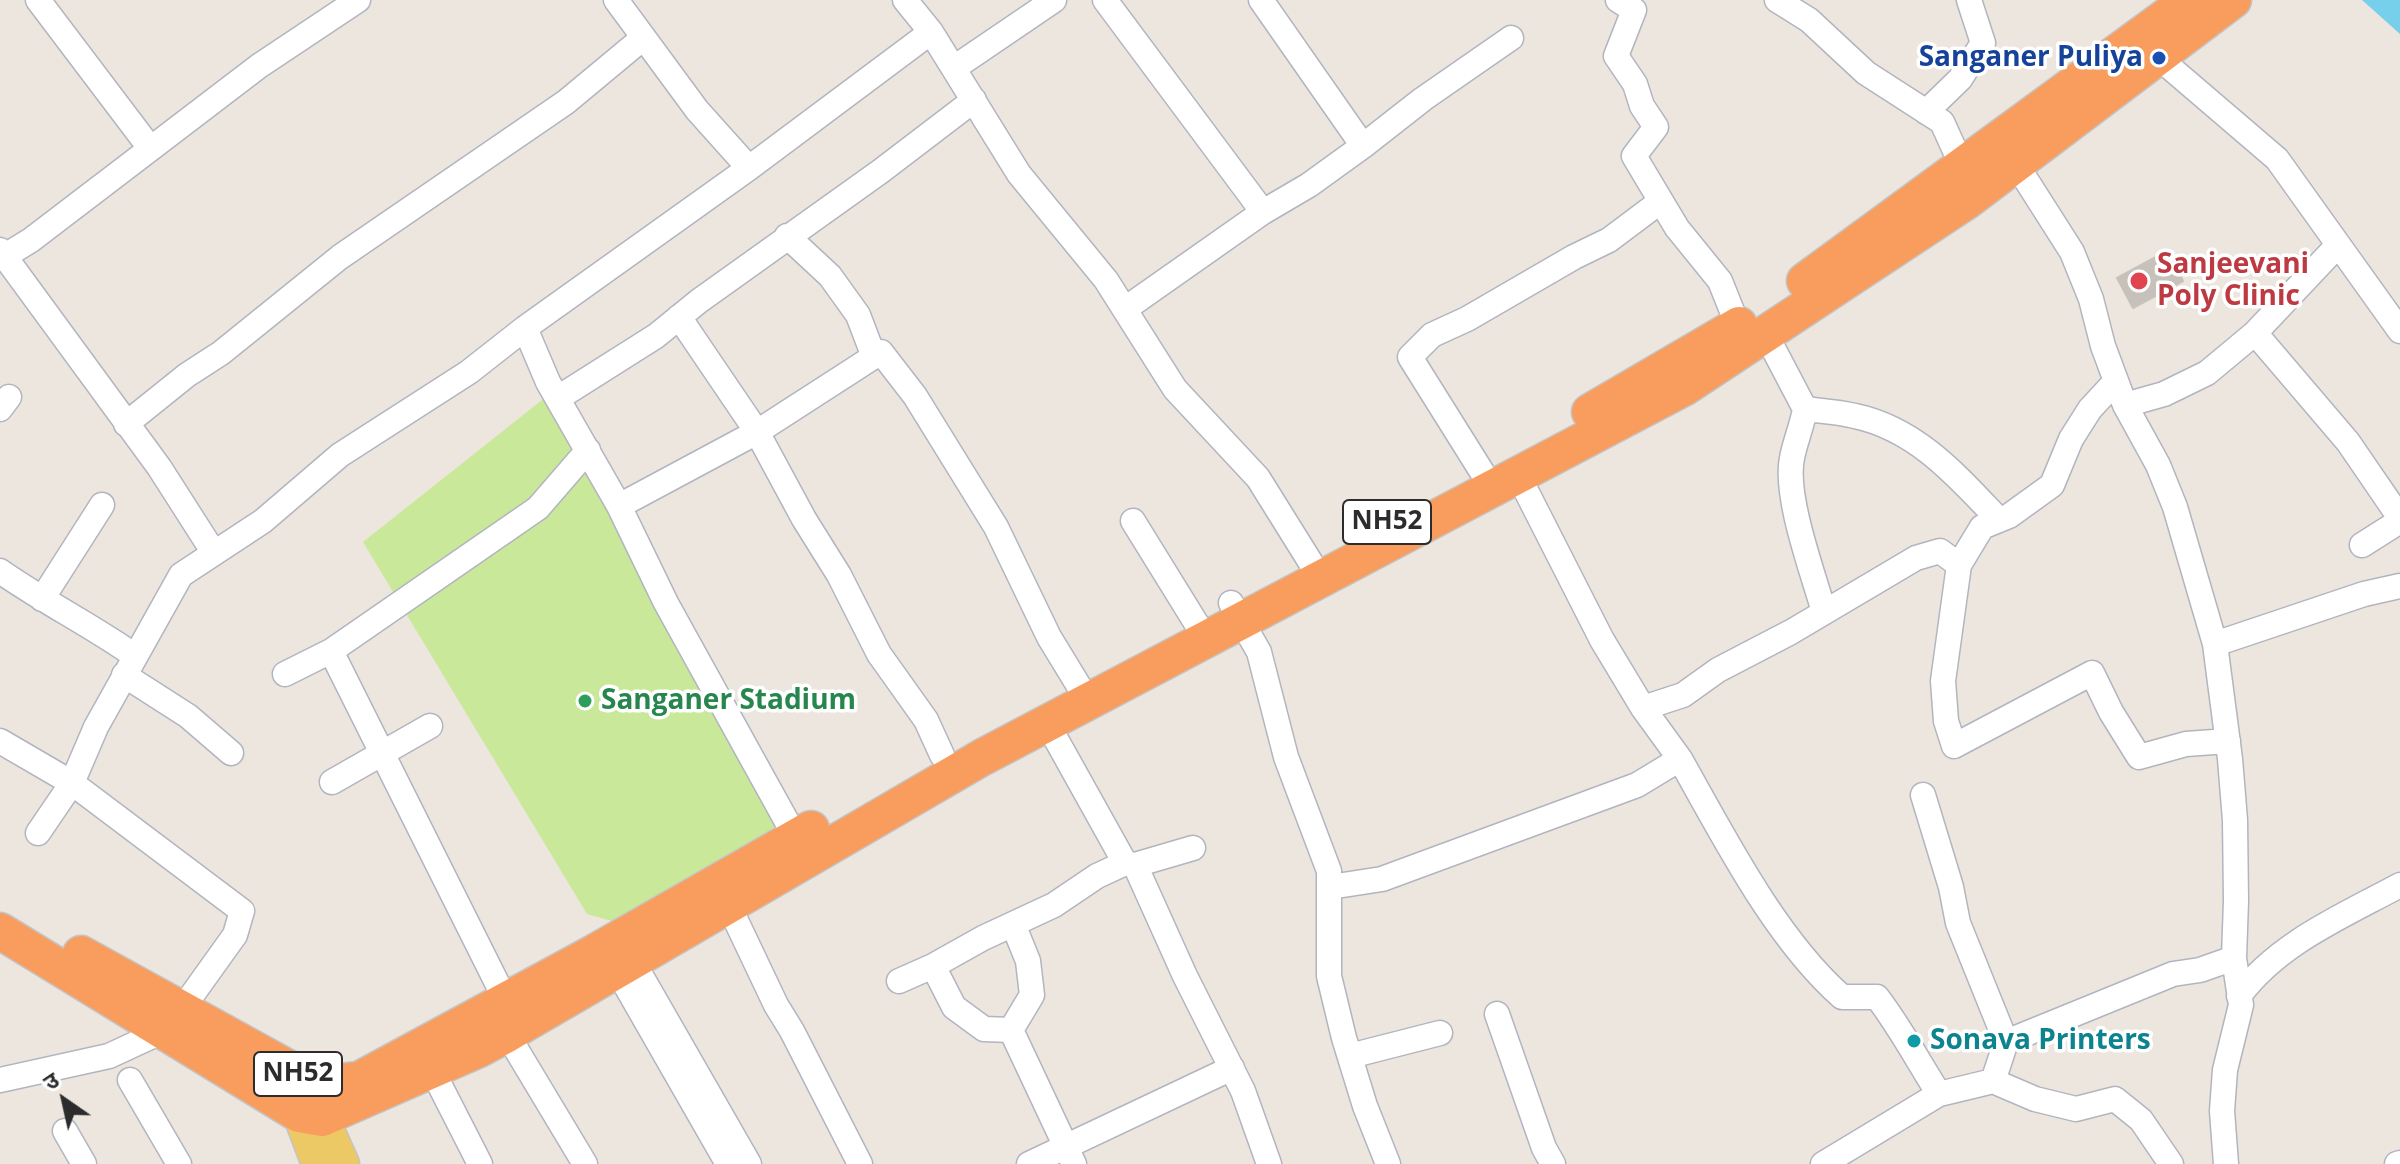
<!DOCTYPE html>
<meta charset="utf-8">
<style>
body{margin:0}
#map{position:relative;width:2400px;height:1164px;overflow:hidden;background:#ede6df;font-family:"Open Sans","Noto Sans Devanagari",sans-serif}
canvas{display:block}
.north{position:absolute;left:24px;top:1060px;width:80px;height:80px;-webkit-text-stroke:6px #fff;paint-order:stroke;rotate:326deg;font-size:22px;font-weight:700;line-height:32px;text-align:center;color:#2c2c2c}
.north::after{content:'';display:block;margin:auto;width:28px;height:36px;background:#2c2c2c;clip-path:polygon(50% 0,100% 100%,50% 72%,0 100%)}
</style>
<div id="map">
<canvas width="2400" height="1164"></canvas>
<div class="north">उ</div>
</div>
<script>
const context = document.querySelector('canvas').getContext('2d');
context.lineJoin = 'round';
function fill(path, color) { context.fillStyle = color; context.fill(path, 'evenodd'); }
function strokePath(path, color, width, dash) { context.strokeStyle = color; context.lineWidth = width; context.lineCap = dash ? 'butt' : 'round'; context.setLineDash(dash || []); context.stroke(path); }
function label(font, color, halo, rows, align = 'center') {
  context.font = font + ' "Open Sans",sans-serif'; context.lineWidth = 7; context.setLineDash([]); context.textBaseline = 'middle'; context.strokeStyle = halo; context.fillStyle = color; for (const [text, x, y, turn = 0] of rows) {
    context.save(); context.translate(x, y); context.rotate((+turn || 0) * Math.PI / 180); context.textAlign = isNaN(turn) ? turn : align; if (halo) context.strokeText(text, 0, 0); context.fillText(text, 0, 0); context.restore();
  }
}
fill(new Path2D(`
 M547 396 781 829 612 921 587 914 363 542Z`), '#c9e899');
fill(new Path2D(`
 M2362 0H2400V34Z`), '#76cfeb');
const building = new Path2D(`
 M2167 251 2183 281 2133 308 2117 278Z`);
fill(building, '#c6c1ba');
strokePath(building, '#c9c2b8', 2);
const minor = new Path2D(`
 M38 0 150 148
 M616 0 697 110 749 168
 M905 0 931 32 1019 174 1106 280 1175 389 1258 478 1321 579
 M1105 0 1263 212
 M1261 0 1363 146 1423 99 1511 38
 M1618 0 1634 10 1616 56 1635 84 1642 106 1656 127 1634 156 1677 228 1720 281 1738 326
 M1777 0 1809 20 1866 73 1942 122 1962 166
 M2159 58 2277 159 2400 331
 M954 68 1054 0
 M1926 112 1960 79 1983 43 1969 0
 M2016 164 2072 252 2091 299 2103 346 2125 405 2158 465 2175 507 2215 644 2230 759 2235 820 2236 901 2234 958 2241 1005 2225 1070 2222 1111 2226 1164
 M787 236 830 276 858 315 874 357
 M2338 245 2255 333 2348 442 2400 518
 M0 250 159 467 214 553
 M5 256 31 240 259 66 358 0
 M1125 309 1263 212 1309 185 1363 146
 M679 317 757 432 804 519 839 575 879 654 926 720 942 755
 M525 328 548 382 619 506 666 603 796 838
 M1763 329 1805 409C1802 426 1795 442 1792 458 1784 496 1813 573 1824 612
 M2116 381 2090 409 2071 439 2052 485 2009 516 1982 527 1959 565 1943 681 1946 721 1954 746 2092 673 2111 712 2139 757 2186 744 2228 741
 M558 398 656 336 699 301 881 171 974 100
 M2125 405 2164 394 2207 373 2255 333
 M0 409 9 397
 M1805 409C1822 411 1839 412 1855 416 1917 429 1958 477 1999 520
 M126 424 187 375 221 353 340 257 566 102 643 38
 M1482 472 1410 357 1432 335 1467 319 1574 257 1609 240 1661 201
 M1518 475 1602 640 1643 708 1680 759
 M619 506 757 432 881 352 915 396 996 527 1049 637 1088 701
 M1133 521 1206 639
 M2362 545 2400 521
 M0 571C44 602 91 625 135 656
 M42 599 102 505
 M1231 603 1259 652 1286 757 1329 871V976L1344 1038 1365 1106 1388 1164
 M2215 644 2364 594 2400 586
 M285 674 331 651
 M124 675 188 716 231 753
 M1643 708 1683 695 1718 670 1791 632 1916 558 1940 551 1959 565
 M1047 723 1125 863 1135 865 1185 976 1243 1091 1269 1164
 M0 741 72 783 242 911 235 935 182 1009
 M332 782 430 726
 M1923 795 1951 887 1958 923 2006 1042 2173 974 2200 970 2234 958
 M38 833 72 783 96 727 181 575 263 521 340 455 469 372 525 328 749 168 931 32
 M1135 865 1193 848
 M1330 887 1382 879 1637 785 1680 759C1724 837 1775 938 1842 997H1877C1900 1027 1918 1061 1939 1094L1823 1164
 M729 906 776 1005 792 1031 860 1164
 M625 948 749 1164
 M610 958 728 1164
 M899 981 933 966
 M2239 996C2278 943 2343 916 2400 885
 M506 1001 331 651 538 508 588 450
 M1497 1014 1544 1148 1553 1164
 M1011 1030 1032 995 1028 961 1013 924
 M507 1034 585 1164
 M2006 1042 1993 1081 2035 1099 2076 1109 2115 1099 2141 1120 2171 1164
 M1350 1056 1440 1033
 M432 1070 480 1164
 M0 1080 109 1056 163 1031
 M130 1080 179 1164
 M1939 1094 1993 1081
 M65 1131 84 1164
 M1029 1164 1232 1068
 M1074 1164 1011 1030 984 1029 954 1007 933 966 983 938 1054 905 1097 876 1125 863
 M2397 1164 2400 1163`);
const major = new Path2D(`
 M305 1091 299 1114 318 1164
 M321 1115 343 1164`);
const highway = new Path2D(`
 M1805 281 2189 0
 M1590 412 1739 325
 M0 931 299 1114 322 1118 477 1050 507 1034 981 758 1685 387 1968 200 2233 0
 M81 954 308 1079 321 1084 359 1080 594 953 811 829`);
strokePath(minor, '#b2b5bf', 27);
strokePath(major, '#c4c4c4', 35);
strokePath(highway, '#c4c4c4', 39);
strokePath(minor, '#fff', 24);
strokePath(major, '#ecc964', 32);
strokePath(highway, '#f99d5e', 36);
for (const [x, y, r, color] of [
 [2159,58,8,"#1a4fb4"],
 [2139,281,10,"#e0444e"],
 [585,701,8,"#2e9e5b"],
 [1914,1041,8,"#0f9aa8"]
]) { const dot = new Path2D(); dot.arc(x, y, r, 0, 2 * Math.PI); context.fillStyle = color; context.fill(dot); strokePath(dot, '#fff', 3); }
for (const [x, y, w] of [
 [1387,522,88],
 [298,1074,88]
]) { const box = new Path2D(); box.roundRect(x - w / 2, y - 22, w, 44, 6); context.fillStyle = '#fff'; context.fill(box); strokePath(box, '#2c2c2c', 2); }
label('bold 26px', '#2c2c2c', null, [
 ["NH52",1387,522],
 ["NH52",298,1074]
]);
label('bold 28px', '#164399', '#fff', [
 ["Sanganer Puliya",2143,58]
], 'right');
label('bold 28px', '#be3a42', '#fff', [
 ["Sanjeevani",2157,265],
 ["Poly Clinic",2157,297]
], 'left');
label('bold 28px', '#27864d', '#fff', [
 ["Sanganer Stadium",601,701]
], 'left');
label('bold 28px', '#0d838f', '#fff', [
 ["Sonava Printers",1930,1041]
], 'left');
</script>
